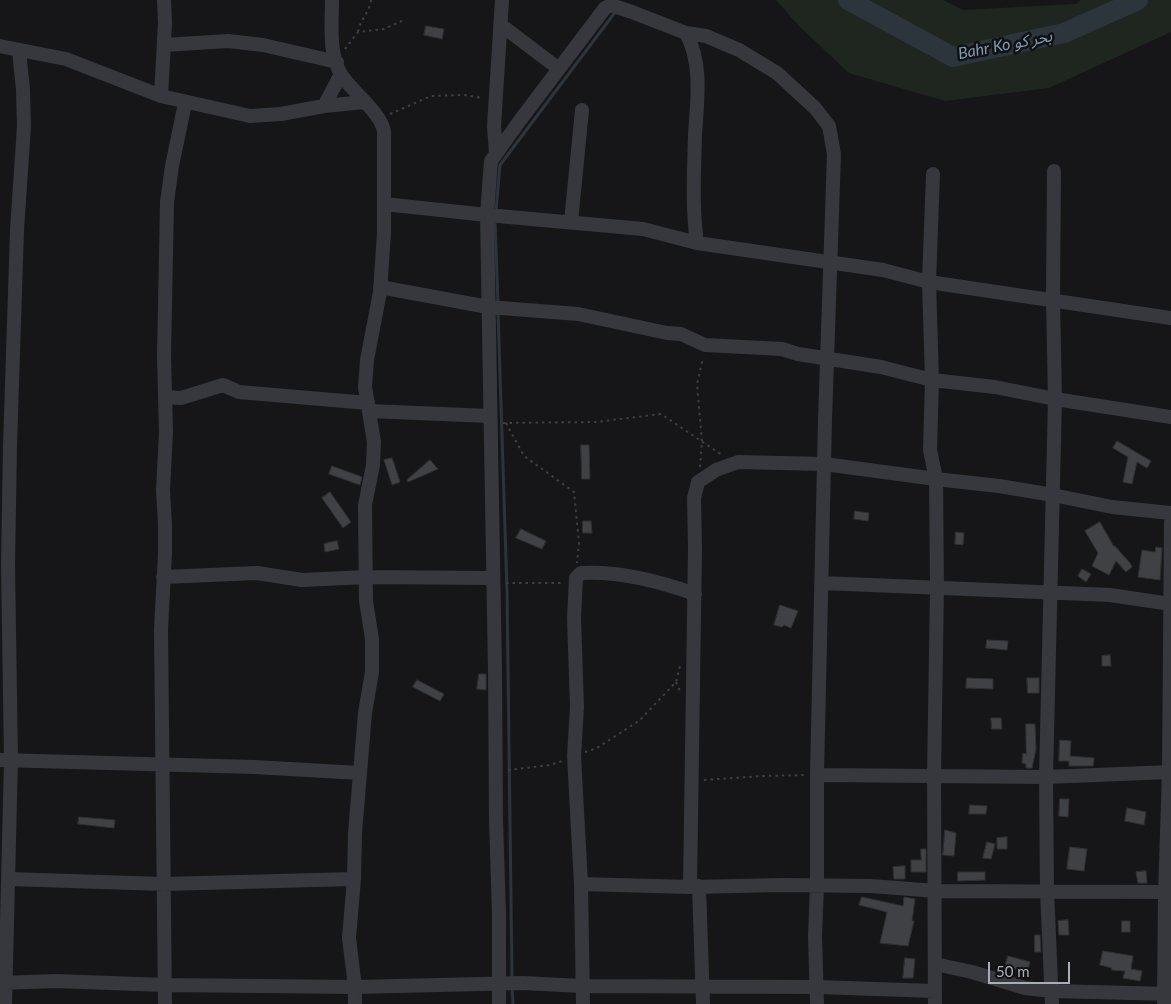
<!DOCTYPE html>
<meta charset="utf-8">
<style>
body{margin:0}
#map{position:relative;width:1171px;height:1004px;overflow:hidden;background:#161618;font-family:Lato,sans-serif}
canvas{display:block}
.scale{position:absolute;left:988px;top:962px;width:82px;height:22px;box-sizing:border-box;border:2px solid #a8adb8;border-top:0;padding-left:6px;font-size:15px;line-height:18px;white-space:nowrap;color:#a8adb8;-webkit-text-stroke:4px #111113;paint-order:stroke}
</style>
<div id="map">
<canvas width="1171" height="1004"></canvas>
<div class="scale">50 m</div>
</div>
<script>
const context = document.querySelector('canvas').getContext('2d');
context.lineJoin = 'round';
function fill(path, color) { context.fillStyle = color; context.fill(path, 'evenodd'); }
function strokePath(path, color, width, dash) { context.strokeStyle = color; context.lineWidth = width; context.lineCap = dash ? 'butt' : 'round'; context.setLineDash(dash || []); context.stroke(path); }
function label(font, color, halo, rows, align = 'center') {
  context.font = font + ' Lato,"Noto Sans Arabic",sans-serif'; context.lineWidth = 5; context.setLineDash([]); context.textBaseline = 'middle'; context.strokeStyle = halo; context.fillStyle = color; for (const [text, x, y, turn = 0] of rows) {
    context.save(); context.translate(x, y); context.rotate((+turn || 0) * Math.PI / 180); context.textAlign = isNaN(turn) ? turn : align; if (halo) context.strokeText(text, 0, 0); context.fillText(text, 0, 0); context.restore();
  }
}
fill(new Path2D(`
 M776 0H943L963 10 1075 4 1081 0H1171V32L1049 88 945 101 849 73 799 26Z`), '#1e261f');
strokePath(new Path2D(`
 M496 211 500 165 616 11
 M495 220 498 304
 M498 312 507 590 512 978
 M512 987 513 1004`), '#2c353c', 3);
strokePath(new Path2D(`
 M848 0 953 57 1064 33 1138 0`), '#2c353c', 20);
const building = new Path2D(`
 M426 26 444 29 442 39 424 35Z
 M1117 441 1151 461 1147 468 1137 462 1132 484 1123 482 1128 457 1113 448Z
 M581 445H589L590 479H582Z
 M392 458 400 482 392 485 384 460Z
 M430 460 438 469 408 482 407 480Z
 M332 466 362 477 360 485 329 474Z
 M330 492 351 522 343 528 322 498Z
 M855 511 869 513 868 521 854 519Z
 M583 521H591L592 533H583Z
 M1100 522 1114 547V545L1130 563 1132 567 1126 572 1116 561 1109 575 1092 566 1098 553 1085 531Z
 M521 529 546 541 542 549 516 538Z
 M956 532 964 533 963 545 955 544Z
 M337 541 339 549 325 552 324 544Z
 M1156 547 1162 548 1160 580 1138 577 1142 550 1155 552Z
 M1082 569 1091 574 1086 582 1078 576Z
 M780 605 798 611 791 628 784 625 782 627 774 625Z
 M987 640 1008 641 1007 650 986 648Z
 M1110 655 1111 666H1102V656Z
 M479 674H486V690L477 689Z
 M967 678 993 679V689L966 688Z
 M1027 678H1039V693H1028Z
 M417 680 444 694 440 701 413 687Z
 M991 718H1001L1002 729H992Z
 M1026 724H1035L1036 749 1032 768H1026V764L1022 763 1023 753 1026 754Z
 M1060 740 1071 741 1070 756 1094 758 1093 766H1069V761H1059Z
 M1060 799H1069L1068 817 1059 816Z
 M970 805 987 806 986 814H969Z
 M1127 808 1146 812 1144 825 1125 821Z
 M79 817 115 820 114 828 78 824Z
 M945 830 956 833 954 856 943 855Z
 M1007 837V849H997V838Z
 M987 842 995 844 991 859 983 858Z
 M1070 847 1087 849 1084 871 1067 869Z
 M921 849H926V872H911V860H921Z
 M905 866V879H894L893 867Z
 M1146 871 1147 883H1138L1136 872Z
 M958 872H985V880L958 881Z
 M862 897 903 906 904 897 915 899 912 921H914L908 946 880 943 887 912 859 905Z
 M1068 920 1069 935H1059L1058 921Z
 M1122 921H1130V932H1122Z
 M1035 935H1040L1041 952H1035Z
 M1103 951 1133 956 1131 969 1142 971 1140 981 1123 978 1125 971 1111 970 1112 968 1100 965Z
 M1008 956 1030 962 1027 973 1005 966Z
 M905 958 915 959 913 978H903Z`);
fill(building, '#404145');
strokePath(building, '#303034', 1);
strokePath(new Path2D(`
 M358 32C360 19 370 12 371 0
 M345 49 358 32 384 29 404 20
 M390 114 431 96 464 95 483 98
 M503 423 596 422 661 414 722 455
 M506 423 524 456 574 492 579 543 577 563
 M700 467 702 442 697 384 703 358
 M506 583H563
 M676 682 680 691
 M585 752 597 748 640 720 676 682 680 666
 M508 770 550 765 562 761
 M704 780 763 776 806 775`), '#3d3f44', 2, [2.5, 4]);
strokePath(new Path2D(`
 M332 0C332 24 328 54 342 76 354 93 380 112 384 131V233L380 292 367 360 365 387 374 442 373 465 365 505 366 601 372 639V672L365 713 355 833 354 879 349 938 355 987V1004
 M501 25 559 69
 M686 33C703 64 697 102 695 135 694 172 692 207 697 243
 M164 45 228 41 263 45 337 62
 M0 46 66 59 161 96 250 116 281 114 324 106 365 102
 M161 96 165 23 164 0
 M324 106 341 74
 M496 153 494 126 502 0
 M933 174 929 282 932 380 930 450 936 479 937 588 934 776 935 1004
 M384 204 487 215 643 229 697 243 883 270 929 282 1171 318
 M571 222 582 110
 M380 287 488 307 578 314 667 333 681 334 705 345 782 349 798 354 881 367 932 380 995 387 1055 399 1171 417
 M166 397 181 398 223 385 239 392 368 403
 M370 411 490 416
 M163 577 257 573 302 580 367 577 493 578
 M822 583 1110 595 1171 604
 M0 760 254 767 360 773
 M817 775 1046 777 1171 772
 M8 879 164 884 354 879
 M581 884 690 887 783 885 871 886 936 891 1171 892
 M699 886 703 1004
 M690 887 695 548 694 498 698 482 716 470 738 462 824 464 936 479 999 486 1053 495 1112 507 1171 513
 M935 964 972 972 1025 988 1052 991 1171 994
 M0 983 56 981 165 985 355 987 523 983 582 986 817 987 935 991
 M5 1004 11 759 8 565 10 446 17 230 24 126 23 90 19 50
 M165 1004 161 630 165 553V525L163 490 166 432 164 356 167 202 172 166 185 103
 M499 1004V914L496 820 495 671 487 215 491 161 521 119 605 8 611 5 632 12 686 33 706 36 739 50 777 73 815 108 829 126 834 154 825 420 817 775V885L815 936 817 1004
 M583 1004 581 884 574 756 577 707 574 618 576 578 581 573C619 571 659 581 695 594
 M1052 1004 1047 891 1046 777 1055 399 1053 299 1054 171
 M1164 1004 1165 893 1169 772 1171 522`), '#37383d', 14);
label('italic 16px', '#7f9bb3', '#111113', [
 ["Bahr Ko بحر كو",1005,45,-11]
]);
</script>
